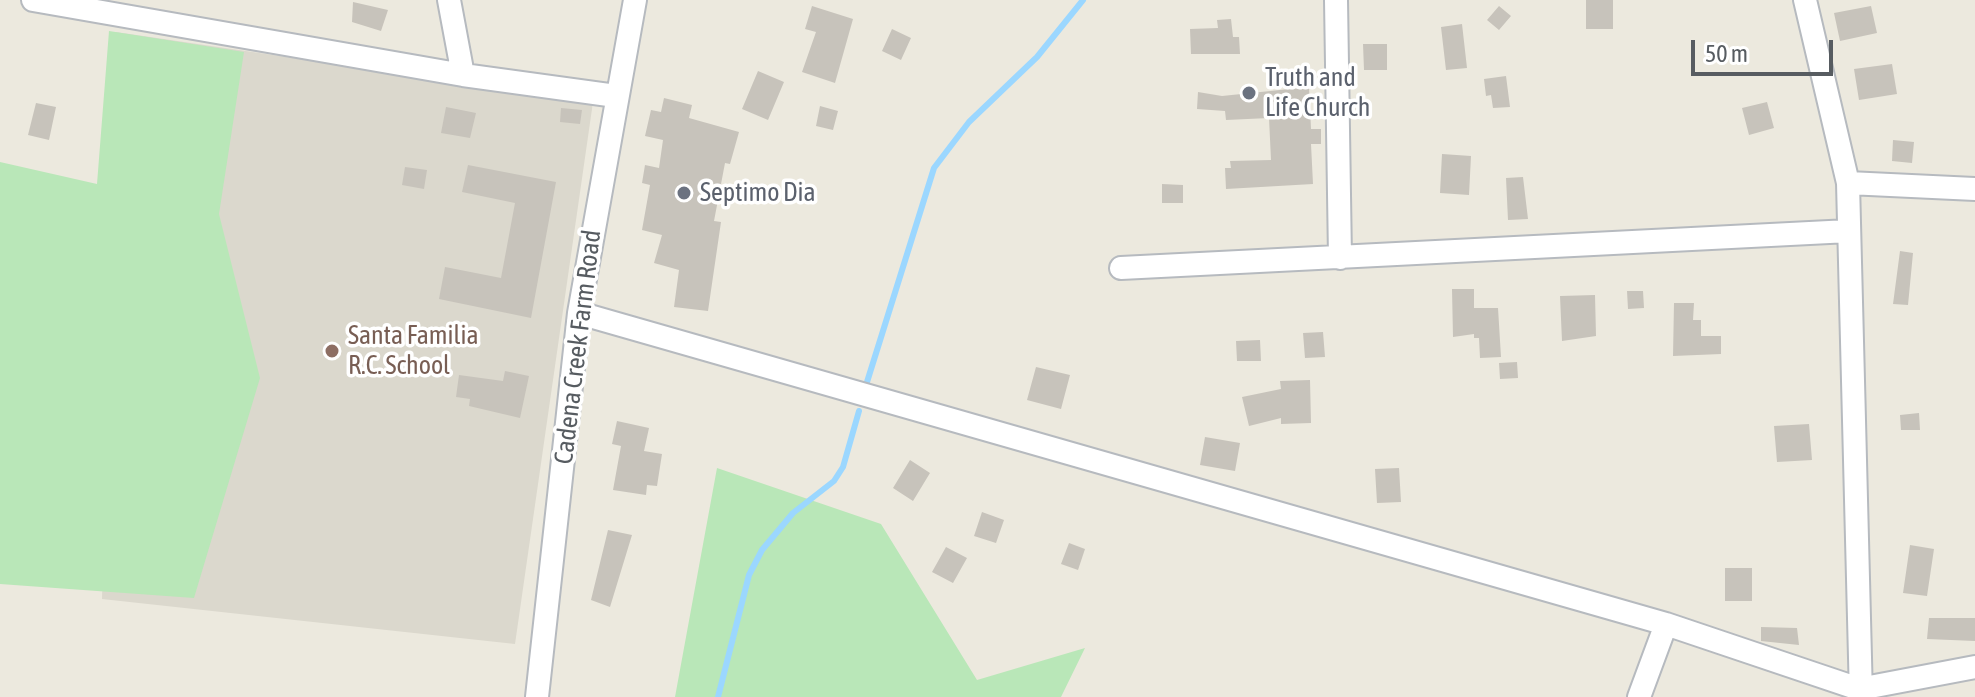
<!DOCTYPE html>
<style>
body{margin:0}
#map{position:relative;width:1975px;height:697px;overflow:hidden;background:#ece9de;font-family:"Asap Condensed",sans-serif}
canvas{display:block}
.scale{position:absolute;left:1691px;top:40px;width:142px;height:36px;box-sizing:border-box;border:4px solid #575c61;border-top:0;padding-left:10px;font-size:24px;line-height:28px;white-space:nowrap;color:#575c61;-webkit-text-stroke:6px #fff;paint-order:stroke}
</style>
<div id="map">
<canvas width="1975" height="697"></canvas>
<div class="scale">50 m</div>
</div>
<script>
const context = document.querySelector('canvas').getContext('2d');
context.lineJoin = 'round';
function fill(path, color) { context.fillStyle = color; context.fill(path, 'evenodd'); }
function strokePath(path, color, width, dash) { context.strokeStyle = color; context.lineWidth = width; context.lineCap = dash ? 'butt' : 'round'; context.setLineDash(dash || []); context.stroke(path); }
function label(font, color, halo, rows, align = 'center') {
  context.font = font + ' "Asap Condensed",sans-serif'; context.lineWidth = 7; context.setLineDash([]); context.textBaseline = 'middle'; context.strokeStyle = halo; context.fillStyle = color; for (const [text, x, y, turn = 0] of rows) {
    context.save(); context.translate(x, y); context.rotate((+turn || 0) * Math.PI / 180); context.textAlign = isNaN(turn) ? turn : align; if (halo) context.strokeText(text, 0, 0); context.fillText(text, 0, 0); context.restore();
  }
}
fill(new Path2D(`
 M116 32 593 102 515 644 102 599Z`), '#dbd8cd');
fill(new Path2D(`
 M109 31 244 52 219 214 260 378 194 598 0 584V162L97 184Z
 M717 468 881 524 977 680 1085 648 1061 697H675Z`), '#b9e7b8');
strokePath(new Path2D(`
 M867 382 934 168 969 122 1037 57 1083 0
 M718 697 749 575 762 550 793 513 834 481 843 467 859 411`), '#9bd7ff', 6);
fill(new Path2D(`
 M1586 0H1613V29H1586Z
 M353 2 388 10 381 31 352 22Z
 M812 6 853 19 835 83 802 72 816 32 805 29Z
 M1499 6 1511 16 1499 30 1487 20Z
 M1871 6 1877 33 1840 41 1834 13Z
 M1231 19 1233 37H1239L1240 54H1191L1190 29 1218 28 1217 20Z
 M1462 24 1467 68 1446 70 1441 27Z
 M892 29 911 38 901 60 882 51Z
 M1363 44H1387V70H1364Z
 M1892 64 1897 94 1859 100 1854 69Z
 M758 71 784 82 768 120 742 109Z
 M1506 76 1510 107 1493 108 1491 95 1486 96 1484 79Z
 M1309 87 1311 129H1321V144H1311L1313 184 1226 189 1225 168H1231L1230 161 1271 160 1269 118 1226 120 1225 111 1197 109 1198 92 1222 96Z
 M664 98 692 105 689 118 739 132 730 164 725 163 714 221 721 222 708 311 674 307 679 270 654 263 662 235 642 230 650 185 642 183 645 165 659 168 663 140 645 136 651 110 661 112Z
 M1767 102 1774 128 1749 135 1742 108Z
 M36 103 56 107 49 140 28 135Z
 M820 106 838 111 833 130 816 126Z
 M446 107 476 113 470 138 441 133Z
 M561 108 582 110 580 124 560 122Z
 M1893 140 1914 142 1912 163 1892 161Z
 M1442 154 1471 156 1469 195 1440 193Z
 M468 165 556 182 531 318 439 299 445 267 501 278 515 203 462 192Z
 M405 167 427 170 424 189 402 185Z
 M1523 177 1528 219 1508 220 1506 178Z
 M1162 184 1183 185V203H1162Z
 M1900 251 1913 253 1908 305 1893 304Z
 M1452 289H1474V308H1498L1501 357 1480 358 1479 338H1474V334L1453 337Z
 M1627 291H1643L1644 308 1628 309Z
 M1595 295 1596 336 1562 341 1560 296Z
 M1674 303H1694L1693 320H1701V336H1721V354L1673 356Z
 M1323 332 1325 357 1305 358 1303 333Z
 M1260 340 1261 361H1237L1236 341Z
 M1517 362 1518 378 1500 379 1499 363Z
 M1036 367 1070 375 1061 409 1027 400Z
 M505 371 529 376 520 418 469 406 470 399 456 397 459 375 503 381Z
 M1310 380 1311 423 1281 424V418L1249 426 1242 397 1281 389 1280 381Z
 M1919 413 1920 430H1901L1900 415Z
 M617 421 649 428 644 451 662 454 657 486 647 485 646 495 613 490 621 446 612 444Z
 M1809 424 1812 460 1777 462 1774 426Z
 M1205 437 1240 443 1235 471 1200 465Z
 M910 460 930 473 913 501 893 488Z
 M1399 468 1401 502 1377 503 1375 469Z
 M982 512 1004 520 996 543 974 536Z
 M608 530 632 535 610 607 591 600Z
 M1069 543 1085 549 1078 570 1061 564Z
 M1910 545 1934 549 1927 596 1903 593Z
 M946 547 967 558 953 583 932 572Z
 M1725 568H1752V601H1725Z
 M1929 618H1975V641L1927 639Z
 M1761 627 1797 628 1799 645 1761 641Z`), '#c7c3bb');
const minor = new Path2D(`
 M33 0 463 75 616 96
 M449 0 463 75
 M1336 0 1340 258
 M1805 0 1848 183 1861 697
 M1848 183 1975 189
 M1121 268 1849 231
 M579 313 1666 624 1859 689 1975 667
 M537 697 579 313 635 0
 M1639 697 1666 624`);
strokePath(minor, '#b6babf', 26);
strokePath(minor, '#fff', 22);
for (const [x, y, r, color] of [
 [1249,93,8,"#6b7280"],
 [684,193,8,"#6b7280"],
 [332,351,8,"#8d6e63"]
]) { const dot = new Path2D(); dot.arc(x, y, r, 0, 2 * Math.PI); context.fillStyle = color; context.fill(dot); strokePath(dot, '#fff', 3); }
label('26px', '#5b616d', '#fff', [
 ["Truth and",1265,78],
 ["Life Church",1265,108],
 ["Septimo Dia",700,193]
], 'left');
label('26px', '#785e54', '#fff', [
 ["Santa Familia",348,336],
 ["R.C. School",348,366]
], 'left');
label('26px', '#575c61', '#fff', [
 ["Cadena Creek Farm Road",578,347,-83]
]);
</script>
